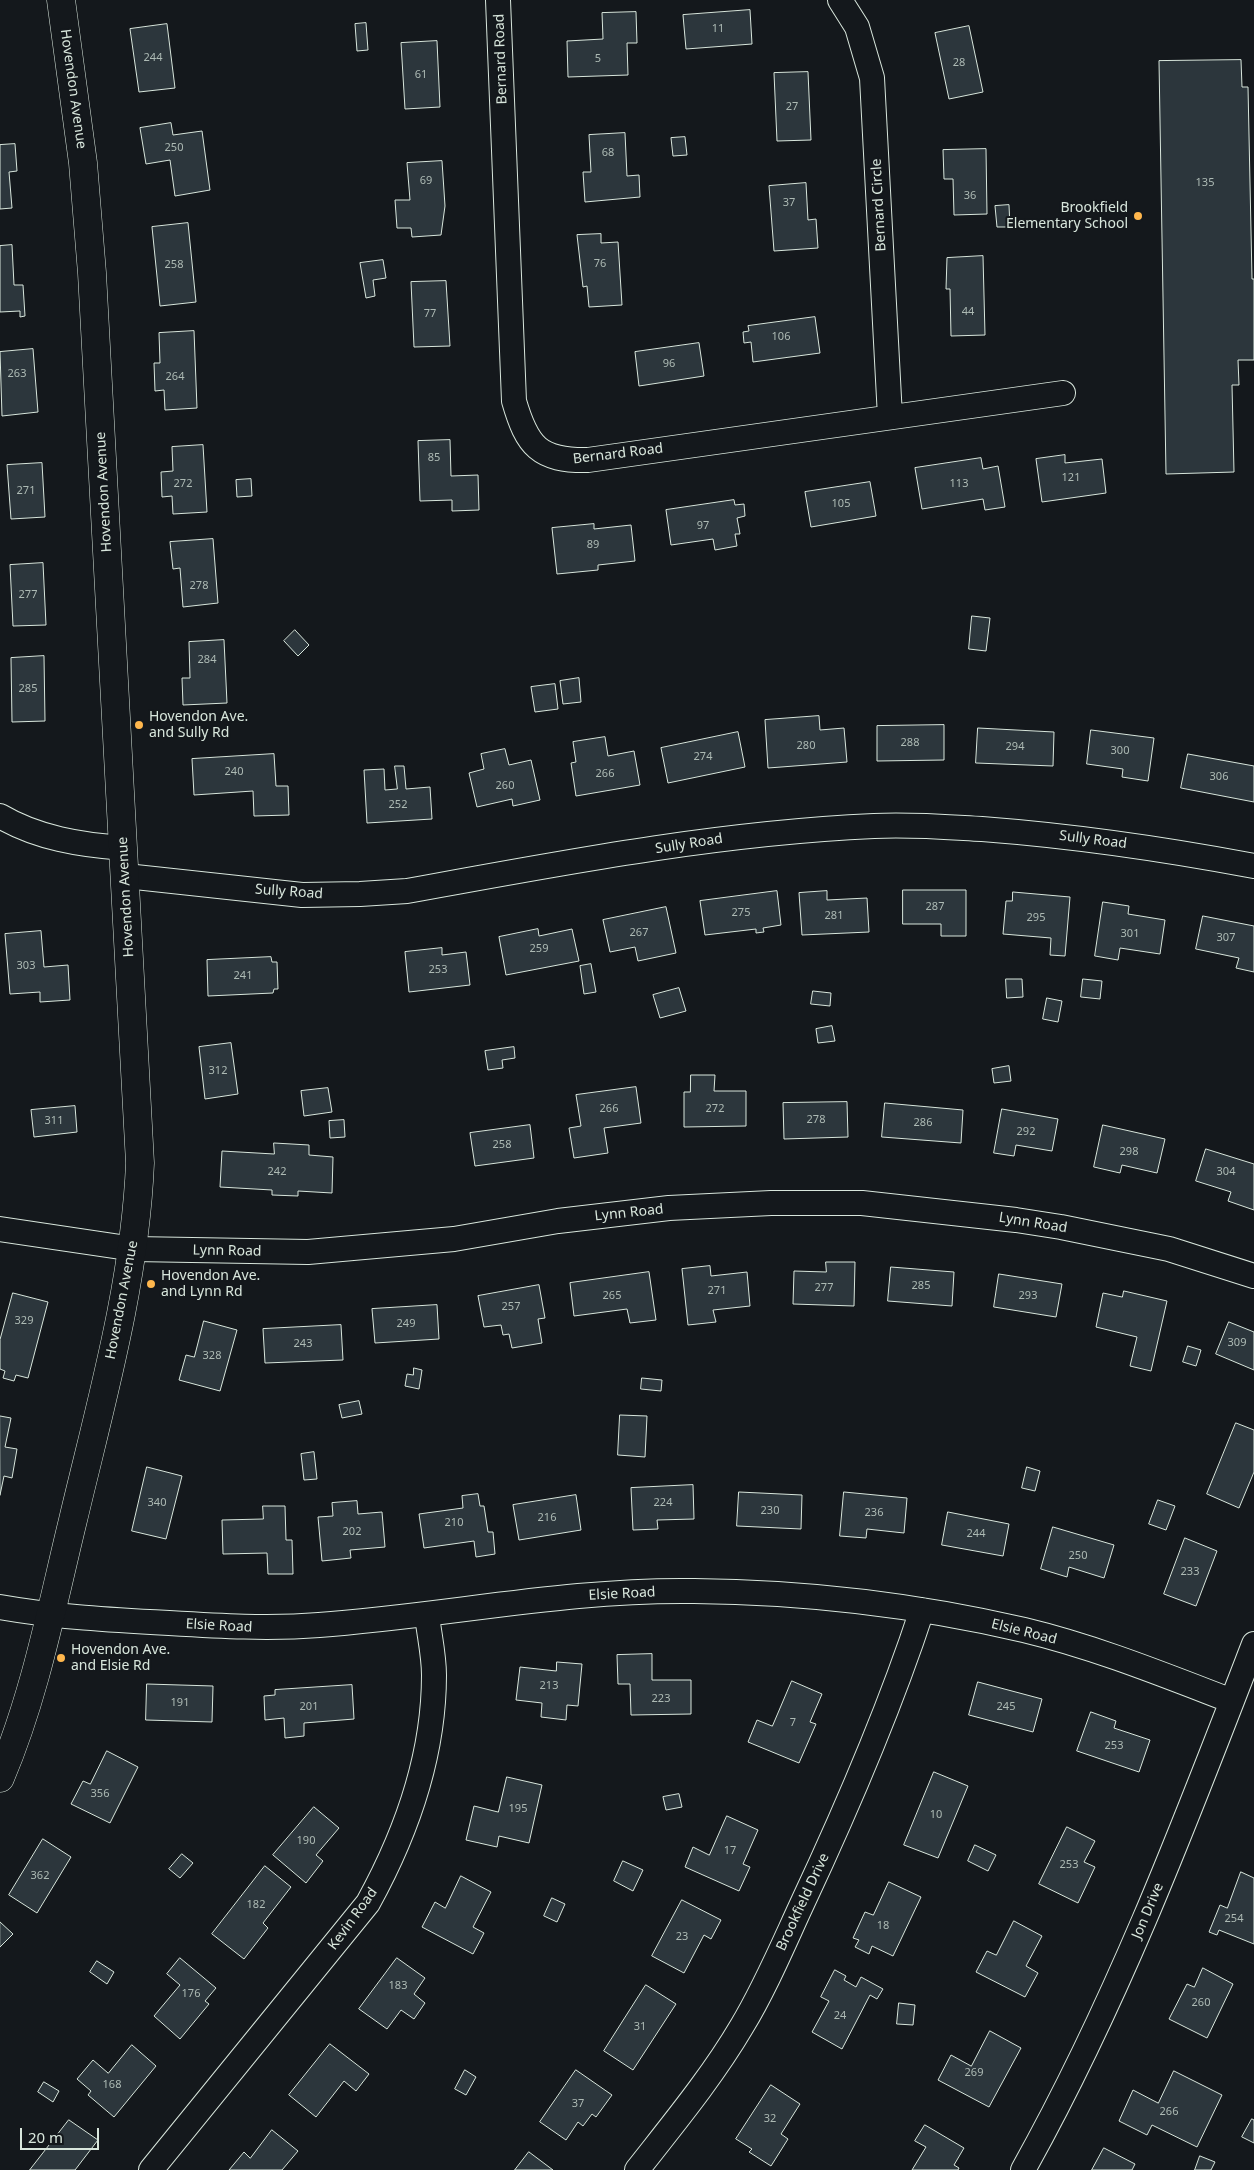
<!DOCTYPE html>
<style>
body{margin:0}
#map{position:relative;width:1254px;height:2170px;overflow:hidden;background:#14181c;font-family:"Noto Sans",sans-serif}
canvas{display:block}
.scale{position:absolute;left:20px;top:2128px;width:79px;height:22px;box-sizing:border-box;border:2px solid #d8e6dc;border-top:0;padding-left:6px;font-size:15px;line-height:18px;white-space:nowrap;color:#d8e6dc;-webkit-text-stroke:4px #14181c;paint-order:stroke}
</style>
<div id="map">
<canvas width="1254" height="2170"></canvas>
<div class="scale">20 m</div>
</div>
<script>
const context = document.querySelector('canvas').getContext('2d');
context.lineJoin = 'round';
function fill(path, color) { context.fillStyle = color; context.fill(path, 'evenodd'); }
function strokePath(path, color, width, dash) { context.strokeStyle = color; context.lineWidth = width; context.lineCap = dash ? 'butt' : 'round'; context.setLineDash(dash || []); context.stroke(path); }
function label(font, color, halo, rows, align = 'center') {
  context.font = font + ' "Noto Sans",sans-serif'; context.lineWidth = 4; context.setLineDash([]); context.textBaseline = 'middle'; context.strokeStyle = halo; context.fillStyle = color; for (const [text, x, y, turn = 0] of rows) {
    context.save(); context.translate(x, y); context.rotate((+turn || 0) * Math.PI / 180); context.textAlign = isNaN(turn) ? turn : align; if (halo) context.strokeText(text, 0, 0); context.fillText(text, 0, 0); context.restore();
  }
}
const building = new Path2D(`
 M750 10 752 44 686 49 683 15Z
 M636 12 637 43H627L628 75 568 77 567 41 603 39 602 13Z
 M366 23 368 50 357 51 355 24Z
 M167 24 175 88 139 92 130 29Z
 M969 26 983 92 949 99 935 33Z
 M437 41 440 107 405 109 401 43Z
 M1241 60 1242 87H1248L1252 279H1254V360H1238L1239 385H1232L1234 472 1166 474 1159 61Z
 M808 72 811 140 777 141 774 73Z
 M171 123 173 135 202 131 210 190 175 196 170 160 146 164 140 128Z
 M625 133 627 176 639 175 640 197 585 202 583 172H591L589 135Z
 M685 137 687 155 673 156 671 138Z
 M15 144 17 171 9 172 12 208 0 209V145Z
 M986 149 987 214 954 215 953 179H944L943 150Z
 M442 161 445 206 441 235 412 237 411 228H397L395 200H410L407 163Z
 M806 183 808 220 816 219 818 248 774 251 769 186Z
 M1009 205 1010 227H997L995 206Z
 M188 223 196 302 160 306 152 227Z
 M601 234V243L618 242 622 305 589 307 587 286 583 287 577 235Z
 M12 245 14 285H23L25 316 20 317V311L0 312V246Z
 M983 256 985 335 951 336 950 289H946L947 258Z
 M383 260 386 278 373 280 375 296 366 298 360 263Z
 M446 281 450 346 414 347 411 282Z
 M815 317 820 353 753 362 751 342 744 343 743 332 749 331 748 326Z
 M194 331 197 408 165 410 164 390 155 391 154 363H160L159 333Z
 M699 343 704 376 639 386 635 352Z
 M33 349 38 412 2 416 0 352Z
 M450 440 451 476 478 475 479 510 452 511V500L420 501 418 441Z
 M203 445 207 512 173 514 172 496 162 497 161 472 173 471 172 447Z
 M1065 455V463L1102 459 1106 493 1042 502 1036 459Z
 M981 458 983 469 998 466 1005 507 985 510 983 499 922 509 915 468Z
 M42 463 45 517 11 519 7 465Z
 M251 479 252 496 237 497 236 480Z
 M870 482 876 516 811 527 805 492Z
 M734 500 735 505 744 504 745 516 737 518 740 534H735L737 546 715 550 713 539 671 545 666 510Z
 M594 524V529L631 525 635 561 598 565V570L557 574 552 528Z
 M213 539 218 603 183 607 180 568 173 569 170 542Z
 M43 563 46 625 13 626 10 565Z
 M972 616 990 618 986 651 969 649Z
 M295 630 309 645 298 656 284 641Z
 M224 640 227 703 183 705 182 678H190L189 642Z
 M44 656 45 721 12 722 11 658Z
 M579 678 581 702 563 704 560 681Z
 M555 684 558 709 535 712 531 687Z
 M819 716 820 730 844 728 847 762 768 768 765 720Z
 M944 725V760L877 761V726Z
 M978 728 1054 732 1053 766 976 763Z
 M1091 730 1154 738 1148 781 1122 777 1123 769 1087 764Z
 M738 732 745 767 668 783 661 748Z
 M605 737 608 756 634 751 640 785 576 796 571 763 576 762 573 742Z
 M505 749 509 765 531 760 540 800 513 806 512 799 477 807 469 773 484 769 481 754Z
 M274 754 276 786H288L289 815 254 816 253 791 194 795 192 759Z
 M1188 754 1254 766V802L1181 788Z
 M395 766H404L406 789 430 787 432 819 367 823 364 770 384 769 385 790 397 789Z
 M903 890H966V936H941V924H903Z
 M777 891 781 925 763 928 764 932 756 933V929L705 935 700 901Z
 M827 891V900L867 898 869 932 802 935 799 893Z
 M1013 892 1070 897 1065 956 1050 955 1051 938 1003 934 1006 901H1012Z
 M1103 902 1129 906 1128 914 1165 920 1160 954 1120 948 1118 960 1095 956Z
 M666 907 676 953 638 961 635 947 610 952 603 920Z
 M1203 916 1254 926V972L1236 968 1239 958 1196 949Z
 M538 929 539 936 572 929 579 961 506 975 499 937Z
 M41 931 44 967 68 965 70 1000 40 1002V992L10 994 5 934Z
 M442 948V955L466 952 470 985 409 992 405 952Z
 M271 957 272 962H277L278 989H274L273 993 208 996 207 960Z
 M591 964 596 992 584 994 580 966Z
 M1006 979H1022L1023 997 1007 998Z
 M1083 979 1102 981 1100 999 1081 997Z
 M679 988 686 1011 660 1018 653 995Z
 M813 991 831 993 830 1006 811 1004Z
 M1047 998 1062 1001 1058 1022 1043 1019Z
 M832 1026 835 1041 818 1043 816 1029Z
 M231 1043 238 1094 205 1099 199 1047Z
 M514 1047 515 1058 502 1060 503 1068 488 1070 485 1051Z
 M1009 1066 1011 1081 994 1083 992 1069Z
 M691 1075H715L714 1091H746V1126L684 1127V1092H690Z
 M636 1087 641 1123 604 1128 608 1153 574 1158 569 1128 581 1126 576 1095Z
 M328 1088 332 1112 304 1116 301 1091Z
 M847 1102 848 1137 784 1139 783 1103Z
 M885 1103 963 1110 961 1143 882 1137Z
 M75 1106 77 1132 34 1137 31 1110Z
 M1002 1109 1058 1119 1052 1151 1016 1145 1014 1156 994 1153Z
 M344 1120 345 1137 330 1138 329 1121Z
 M530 1125 534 1158 475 1166 470 1133Z
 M1103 1125 1165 1139 1157 1173 1122 1165 1120 1173 1094 1167Z
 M274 1143 309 1145V1155L333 1157 332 1193 298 1191V1196L272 1195V1190L220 1187 222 1151 274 1154Z
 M1206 1149 1254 1164V1210L1228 1201 1231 1192 1196 1181Z
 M826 1262H855L854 1306 793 1304 794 1271 826 1272Z
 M710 1266 711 1276 747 1272 750 1306 713 1310 716 1322 688 1325 682 1269Z
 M891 1267 954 1272 952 1306 888 1301Z
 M649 1272 656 1320 630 1323 627 1309 574 1316 570 1283Z
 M999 1274 1062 1284 1056 1317 994 1307Z
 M539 1285 545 1318 538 1319 542 1343 512 1348 509 1334 503 1335 501 1325 484 1327 478 1296Z
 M1124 1291 1167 1301 1151 1371 1130 1366 1137 1337 1096 1327 1103 1293 1122 1297Z
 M13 1293 48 1302 28 1378 16 1375 14 1381 3 1378 5 1371 0 1369V1340Z
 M437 1305 439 1339 375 1343 372 1309Z
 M204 1321 237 1330 220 1391 179 1380 186 1355 194 1357Z
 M1229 1322 1254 1332V1370L1216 1354Z
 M341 1325 343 1360 265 1363 263 1329Z
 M1188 1346 1201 1350 1196 1366 1183 1362Z
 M414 1368 422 1370 419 1389 405 1386 407 1374 413 1375Z
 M642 1378 662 1380 661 1391 641 1389Z
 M359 1401 362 1414 342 1418 339 1405Z
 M620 1415 647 1416 645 1457 618 1455Z
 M0 1416 11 1418 5 1447 17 1449 12 1478 4 1476 0 1495Z
 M1236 1423 1254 1430V1472L1239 1508 1207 1494Z
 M314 1452 317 1479 304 1480 301 1454Z
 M147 1467 182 1476 166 1539 132 1531Z
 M1027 1467 1040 1471 1035 1491 1022 1488Z
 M693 1485 694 1519 657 1520 658 1529 633 1530 631 1488Z
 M739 1492 802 1495 801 1529 737 1526Z
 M844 1492 907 1498 904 1533 867 1529 866 1538 840 1536Z
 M478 1494 480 1506H484L488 1532H493L495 1554 476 1557 474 1541 424 1548 419 1514 463 1508 462 1496Z
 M576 1495 581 1530 519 1540 513 1505Z
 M1158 1500 1175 1506 1166 1530 1149 1524Z
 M357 1501 358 1514 382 1512 385 1547 350 1550 351 1558 322 1561 318 1517 333 1516 332 1503Z
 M263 1506H285L286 1540H292L293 1574H268L267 1553 223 1554 222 1520 263 1519Z
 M948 1512 1009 1524 1003 1556 942 1545Z
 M1053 1527 1114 1545 1104 1578 1069 1567 1067 1577 1041 1569Z
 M1185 1538 1217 1551 1196 1606 1164 1594Z
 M652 1654V1680H691V1714L631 1715 630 1684H618L617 1655Z
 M557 1662 582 1664 578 1706 567 1705 566 1720 541 1717 542 1703 516 1700 520 1667 556 1671Z
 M792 1681 822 1694 810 1722 816 1724 799 1763 748 1742 757 1720 772 1726Z
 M978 1682 1042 1699 1033 1732 969 1715Z
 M147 1684 213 1686 212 1722 146 1720Z
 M352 1685 354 1719 304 1723V1736L285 1738 284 1718 265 1720 264 1696 275 1695V1690Z
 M1091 1712 1116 1721 1114 1728 1150 1740 1139 1772 1077 1751Z
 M107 1751 138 1767 110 1823 71 1804 83 1781 90 1784Z
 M934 1772 968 1786 938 1858 904 1845Z
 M507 1777 542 1785 529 1843 499 1836 497 1847 466 1840 474 1806 498 1812Z
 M679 1794 682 1807 666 1810 663 1797Z
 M314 1807 339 1828 316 1855 323 1861 306 1883 273 1855Z
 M727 1816 758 1830 743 1864 750 1867 739 1891 685 1867 693 1847 709 1855Z
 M1067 1827 1095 1841 1084 1862 1095 1867 1078 1903 1039 1884Z
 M43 1839 71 1857 37 1913 9 1895Z
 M975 1845 996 1855 988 1871 968 1861Z
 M182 1854 193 1863 180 1878 169 1869Z
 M623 1861 643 1870 633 1891 614 1881Z
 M265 1866 291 1887 263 1923 268 1928 244 1959 212 1934Z
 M1241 1872 1254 1878V1944L1219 1930 1217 1935 1209 1932 1220 1905 1227 1908Z
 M461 1876 491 1892 473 1927 484 1933 473 1954 422 1927 435 1902 445 1908Z
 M889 1882 921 1897 893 1956 872 1946 869 1954 855 1947 859 1940 853 1938 865 1912 873 1915Z
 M552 1898 565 1904 557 1922 544 1916Z
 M682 1900 721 1920 711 1939 704 1935 684 1973 652 1956Z
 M1014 1921 1042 1936 1026 1966 1038 1973 1025 1997 976 1972 987 1951 996 1955Z
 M0 1922 13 1934 0 1947Z
 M180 1958 216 1988 205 2001 209 2004 180 2039 154 2016 180 1985 167 1974Z
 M397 1958 425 1978 414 1994 425 2003 414 2019 401 2010 387 2029 359 2009Z
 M97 1961 114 1972 107 1984 90 1972Z
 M1203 1968 1233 1984 1207 2038 1169 2019 1187 1984 1194 1987Z
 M835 1970 846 1976 844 1980 856 1987 861 1977 883 1989 877 1999 870 1995 842 2049 812 2032 829 2001 821 1997Z
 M646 1985 676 2004 633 2070 604 2051Z
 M899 2003 915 2005 913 2025 897 2024Z
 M990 2031 1021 2048 989 2107 938 2080 951 2055 971 2066Z
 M330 2044 369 2074 356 2091 344 2081 316 2117 289 2095Z
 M132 2045 156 2066 114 2117 88 2095 91 2091 77 2079 93 2060 108 2073Z
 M465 2070 476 2077 466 2095 455 2089Z
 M576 2070 612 2095 596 2117 592 2114 583 2126 578 2122 566 2140 540 2122Z
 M1174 2071 1222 2095 1197 2147 1152 2125 1147 2135 1119 2121 1133 2090 1158 2103Z
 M44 2082 59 2091 53 2102 38 2092Z
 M771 2085 800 2104 781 2134 788 2139 771 2166 749 2152 752 2149 736 2139Z
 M1252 2119 1254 2120V2143L1242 2137Z
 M69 2120 98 2140 75 2170H30Z
 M925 2125 964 2148 954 2165 959 2168 958 2170H912L926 2147 915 2141Z
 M272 2130 298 2151 282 2170H229L244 2152 250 2158Z
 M1104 2148 1135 2164 1132 2170H1092Z
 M529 2152 553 2170H515Z
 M1200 2156 1215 2162 1211 2170H1195Z`);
fill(building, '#2c363c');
strokePath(building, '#d8e6dc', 1);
const minor = new Path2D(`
 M498 0 514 401C527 446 539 461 588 460L1063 393
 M840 0 857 27 872 78 890 417
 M0 816C37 838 81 845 124 848
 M126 876 302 895 360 894 407 891C561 863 717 833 874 826 910 824 946 827 982 829 1074 836 1164 849 1254 866
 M0 1229 134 1249 308 1252 454 1239 558 1221 669 1208 771 1203H862L1016 1220 1061 1227 1169 1249 1254 1276
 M0 1607C56 1617 112 1620 169 1623 219 1626 269 1629 319 1625 444 1616 569 1589 694 1591 805 1592 916 1605 1024 1630 1095 1647 1164 1675 1232 1701
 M151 2170 368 1903C406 1834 434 1755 434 1675 434 1655 429 1634 427 1615
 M637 2170C673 2124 712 2077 742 2026 765 1988 783 1945 802 1904 847 1808 889 1711 922 1610
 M1023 2170C1117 2002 1185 1823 1254 1644`);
const tertiary = new Path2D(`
 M0 1778C35 1696 52 1606 73 1520 101 1402 135 1284 140 1163L92 273 83 163 61 0`);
strokePath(minor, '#d8e6dc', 26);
strokePath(tertiary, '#d8e6dc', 29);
strokePath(minor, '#14181c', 24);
strokePath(tertiary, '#14181c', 28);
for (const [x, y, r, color] of [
 [1138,216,5,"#ffb74d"],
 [139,725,5,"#ffb74d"],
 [151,1284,5,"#ffb74d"],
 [61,1658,5,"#ffb74d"]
]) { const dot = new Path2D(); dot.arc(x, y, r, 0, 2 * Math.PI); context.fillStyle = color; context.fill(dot); strokePath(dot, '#14181c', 2); }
label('11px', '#adbab4', null, [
 ["11",718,29],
 ["244",153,58],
 ["5",598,59],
 ["28",959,63],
 ["61",421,75],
 ["27",792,107],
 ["250",174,148],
 ["68",608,153],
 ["69",426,181],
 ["135",1205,183],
 ["36",970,196],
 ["37",789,203],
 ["76",600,264],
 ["258",174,265],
 ["44",968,312],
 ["77",430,314],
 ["106",781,337],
 ["96",669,364],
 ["263",17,374],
 ["264",175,377],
 ["85",434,458],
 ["121",1071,478],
 ["272",183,484],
 ["113",959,484],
 ["271",26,491],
 ["105",841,504],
 ["97",703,526],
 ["89",593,545],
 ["278",199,586],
 ["277",28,595],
 ["284",207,660],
 ["285",28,689],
 ["288",910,743],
 ["280",806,746],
 ["294",1015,747],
 ["300",1120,751],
 ["274",703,757],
 ["240",234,772],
 ["266",605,774],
 ["306",1219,777],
 ["260",505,786],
 ["252",398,805],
 ["287",935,907],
 ["275",741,913],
 ["281",834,916],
 ["295",1036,918],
 ["267",639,933],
 ["301",1130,934],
 ["307",1226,938],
 ["259",539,949],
 ["303",26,966],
 ["253",438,970],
 ["241",243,976],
 ["312",218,1071],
 ["266",609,1109],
 ["272",715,1109],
 ["278",816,1120],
 ["311",54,1121],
 ["286",923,1123],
 ["292",1026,1132],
 ["258",502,1145],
 ["298",1129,1152],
 ["242",277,1172],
 ["304",1226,1172],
 ["285",921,1286],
 ["277",824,1288],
 ["271",717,1291],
 ["265",612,1296],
 ["293",1028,1296],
 ["257",511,1307],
 ["329",24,1321],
 ["249",406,1324],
 ["309",1237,1343],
 ["243",303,1344],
 ["328",212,1356],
 ["340",157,1503],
 ["224",663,1503],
 ["230",770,1511],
 ["236",874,1513],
 ["216",547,1518],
 ["210",454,1523],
 ["202",352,1532],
 ["244",976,1534],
 ["250",1078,1556],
 ["233",1190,1572],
 ["213",549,1686],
 ["223",661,1699],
 ["191",180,1703],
 ["201",309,1707],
 ["245",1006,1707],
 ["7",793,1723],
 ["253",1114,1746],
 ["356",100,1794],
 ["195",518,1809],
 ["10",936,1815],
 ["190",306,1841],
 ["17",730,1851],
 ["253",1069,1865],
 ["362",40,1876],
 ["182",256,1905],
 ["254",1234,1919],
 ["18",883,1926],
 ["23",682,1937],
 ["183",398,1986],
 ["176",191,1994],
 ["260",1201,2003],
 ["24",840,2016],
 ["31",640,2027],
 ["269",974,2073],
 ["168",112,2085],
 ["37",578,2104],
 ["266",1169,2112],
 ["32",770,2119]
]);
label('14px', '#d8e6dc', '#14181c', [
 ["Bernard Road",501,59,-92],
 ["Hovendon Avenue",73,89,82],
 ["Bernard Circle",879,205,-93],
 ["Bernard Road",618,454,-7],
 ["Hovendon Avenue",104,492,-93],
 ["Sully Road",1093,840,7],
 ["Sully Road",689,844,-9],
 ["Sully Road",289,892,4],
 ["Hovendon Avenue",126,897,-93],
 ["Lynn Road",629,1213,-6],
 ["Lynn Road",1033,1223,9],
 ["Lynn Road",227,1251,1],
 ["Hovendon Avenue",122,1300,-79],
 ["Elsie Road",622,1594,-3],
 ["Elsie Road",219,1626,3],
 ["Elsie Road",1024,1632,14],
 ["Brookfield Drive",803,1902,-65],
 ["Jon Drive",1148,1911,-67],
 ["Kevin Road",353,1919,-54]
]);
label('14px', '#d8e6dc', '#14181c', [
 ["Brookfield",1128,208,"right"],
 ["Elementary School",1128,224,"right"],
 ["Hovendon Ave.",149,717],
 ["and Sully Rd",149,733],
 ["Hovendon Ave.",161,1276],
 ["and Lynn Rd",161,1292],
 ["Hovendon Ave.",71,1650],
 ["and Elsie Rd",71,1666]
], 'left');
</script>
